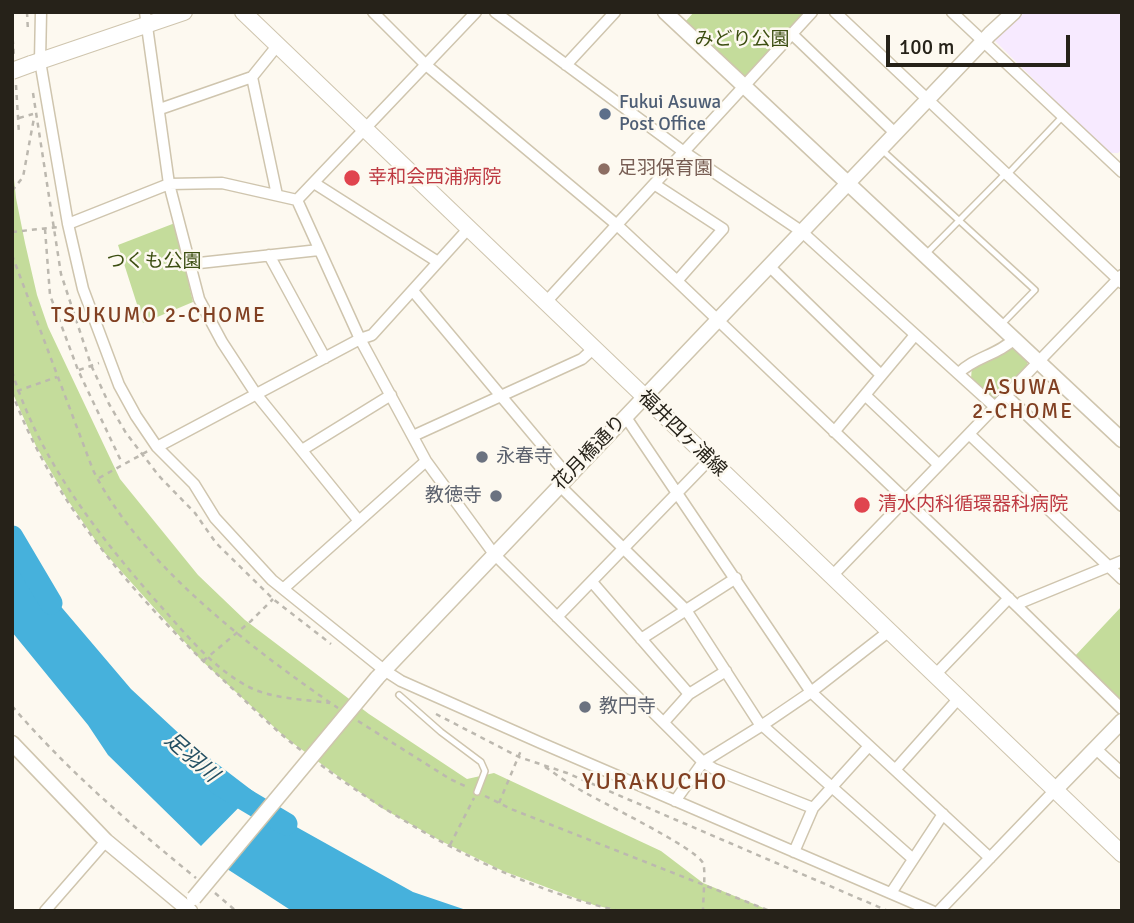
<!DOCTYPE html>
<meta charset="utf-8">
<style>
body{margin:0}
#map{position:relative;width:1134px;height:923px;overflow:hidden;background:#fdf9f0;font-family:Signika,sans-serif}
canvas{display:block}
.frame{position:absolute;inset:0;border:14px solid #262219;pointer-events:none}
.scale{position:absolute;left:886px;top:35px;width:184px;height:32px;box-sizing:border-box;border:4px solid #262219;border-top:0;padding-left:9px;font-size:21px;line-height:24px;white-space:nowrap;color:#262219;-webkit-text-stroke:5px #fdf9f0;paint-order:stroke}
</style>
<div id="map">
<canvas width="1134" height="923"></canvas>
<div class="frame"></div>
<div class="scale">100 m</div>
</div>
<script>
const context = document.querySelector('canvas').getContext('2d');
context.lineJoin = 'round';
function fill(path, color) { context.fillStyle = color; context.fill(path, 'evenodd'); }
function strokePath(path, color, width, dash) { context.strokeStyle = color; context.lineWidth = width; context.lineCap = dash ? 'butt' : 'round'; context.setLineDash(dash || []); context.stroke(path); }
function label(font, color, halo, rows, align = 'center') {
  context.font = font + ' Signika,"Noto Sans JP",sans-serif'; context.lineWidth = 5; context.setLineDash([]); context.textBaseline = 'middle'; context.strokeStyle = halo; context.fillStyle = color; for (const [text, x, y, turn = 0] of rows) {
    context.save(); context.translate(x, y); context.rotate((+turn || 0) * Math.PI / 180); context.textAlign = isNaN(turn) ? turn : align; if (halo) context.strokeText(text, 0, 0); context.fillText(text, 0, 0); context.restore();
  }
}
fill(new Path2D(`
 M1025 12H1122V149L1118 153H1108L995 41 997 36Z`), '#f7eaff');
fill(new Path2D(`
 M694 12H805L744 81 685 22Z
 M12 160 16 198 25 243 37 295 48 327 120 479 198 575 245 620 369 714 467 779 494 773 661 851 703 883 771 911H620L594 905 503 871 441 841 380 807 286 738 200 659 103 551 67 499 36 446 14 396Z
 M175 223 193 302 143 323 118 245Z
 M1014 346 1028 359 1027 368 995 402 971 379 972 365Z
 M1122 606V701L1074 657Z`), '#c4dc9b');
fill(new Path2D(`
 M12 549 131 689 186 740 254 792 201 846 108 755 88 725 12 632Z
 M266 810 413 892 469 911H292L221 865Z`), '#46b1dc');
strokePath(new Path2D(`
 M12 537 51 603
 M219 784 286 824`), '#46b1dc', 23);
const lane = new Path2D(`
 M882 150 1035 290 1001 325
 M1007 175 1062 117
 M925 255 1005 174
 M399 695 441 732 481 762 485 771 477 792`);
const street = new Path2D(`
 M41 12 40 61 68 224 83 289 119 385 136 416 157 447 194 484 215 518 272 580 384 670 401 681 541 743 932 911
 M145 12 169 184 199 299 222 342 256 394 359 521
 M373 12 426 65 617 225 677 281 1018 607 1122 709
 M495 12 684 152 801 231 995 407
 M835 12 1122 283
 M952 12 1122 172
 M792 34 895 133
 M566 65 615 12
 M160 109 252 77
 M314 183 438 262
 M654 184 723 229 677 281
 M277 195 252 77 277 46
 M297 200 360 339 426 461 494 554 703 762 714 769 813 808
 M68 224 169 184 222 183 297 200 476 12
 M269 255 325 358
 M190 264 319 250
 M768 265 881 375
 M413 291 568 476
 M545 303 812 12
 M959 373C974 357 999 355 1015 338
 M865 395 939 465
 M1006 395 1122 506
 M625 416 811 692 990 858
 M834 432 915 335
 M969 434 1122 579
 M413 436 582 359 593 349
 M157 447 360 339 372 335 468 229
 M302 450 391 395
 M559 485 686 610 761 726
 M831 577 1122 275
 M592 582 689 694
 M283 589 426 461
 M1018 607 1022 602 1122 561
 M557 617 709 460
 M641 639 736 578
 M935 675 1009 598
 M664 722 689 694 726 671
 M763 726 913 859
 M1096 749 1122 773
 M895 770 959 698
 M675 801 703 762 761 726 811 692 888 632
 M794 852 813 808 869 746
 M891 893 943 814
 M45 911 106 841
 M939 911 1055 790`);
const secondary = new Path2D(`
 M665 12 1122 440
 M377 678 990 34 1014 12
 M12 743 106 841 190 911
 M1055 790 1122 721`);
const primary = new Path2D(`
 M243 12 1122 854
 M31 64 184 12`);
strokePath(lane, '#cfc5ae', 8);
strokePath(street, '#cfc5ae', 13);
strokePath(secondary, '#cfc5ae', 17);
strokePath(primary, '#cfc5ae', 18);
strokePath(new Path2D(`
 M27 12 28 32
 M12 29 14 58
 M16 85 19 134
 M33 93 61 274 91 365 109 404 126 433 159 476 195 513 216 543 273 599 331 644
 M19 118 33 114
 M12 191 23 177 34 118
 M45 229 50 295 78 370 122 463
 M12 232 58 227
 M12 255 93 470C139 563 253 650 338 708
 M79 370 99 363
 M12 371C39 461 103 542 165 611 189 638 214 668 247 686 271 699 302 699 330 703
 M17 391 57 377
 M12 392C53 507 145 608 234 690 256 711 277 732 302 751
 M99 478 148 451
 M203 661 251 621 273 599
 M12 706C67 770 131 825 196 878
 M436 714 519 757 567 773 888 911
 M358 721 450 779 469 788
 M321 765C406 828 517 889 620 911
 M545 767C556 774 566 782 577 788 598 801 695 847 703 863 706 869 703 900 703 911
 M485 796 511 809 770 911
 M499 803 522 748
 M450 845 474 798
 M215 893 236 911`), '#bcb8af', 2.5, [5, 5]);
strokePath(lane, '#fff', 5);
strokePath(street, '#fff', 10);
strokePath(secondary, '#fff', 14);
strokePath(primary, '#fff', 16);
const secondaryBridge = new Path2D(`
 M194 898 377 678`);
const primaryBridge = new Path2D(`
 M12 71 31 64`);
strokePath(secondaryBridge, '#cfc5ae', 17, []);
strokePath(primaryBridge, '#cfc5ae', 18, []);
strokePath(secondaryBridge, '#fff', 14);
strokePath(primaryBridge, '#fff', 16);
for (const [x, y, r, color] of [
 [605,114,7,"#5c6f8a"],
 [604,169,7,"#8d6e63"],
 [352,178,9,"#e0444e"],
 [482,457,7,"#6b7280"],
 [496,496,7,"#6b7280"],
 [862,505,9,"#e0444e"],
 [585,707,7,"#6b7280"]
]) { const dot = new Path2D(); dot.arc(x, y, r, 0, 2 * Math.PI); context.fillStyle = color; context.fill(dot); strokePath(dot, '#fdf9f0', 2.5); }
label('19px', '#3c4e11', '#fdf9f0', [
 ["みどり公園",742,40],
 ["つくも公園",154,262]
]);
label('19px', '#4e5e75', '#fdf9f0', [
 ["Fukui Asuwa",619,103],
 ["Post Office",619,125]
], 'left');
label('19px', '#785e54', '#fdf9f0', [
 ["足羽保育園",618,169]
], 'left');
label('19px', '#be3a42', '#fdf9f0', [
 ["幸和会西浦病院",368,178],
 ["清水内科循環器科病院",878,505]
], 'left');
label('19px', '#262219', '#fdf9f0', [
 ["福井四ヶ浦線",682,434,44],
 ["花月橋通り",590,453,-46]
]);
label('19px', '#5b616d', '#fdf9f0', [
 ["永春寺",496,457],
 ["教徳寺",482,496,"right"],
 ["教円寺",599,707]
], 'left');
context.letterSpacing = '2px';
label('21px', '#814022', '#fdf9f0', [
 ["TSUKUMO 2-CHOME",159,316],
 ["ASUWA",1023,388],
 ["2-CHOME",1023,412]
]);
context.letterSpacing = '0px';
label('italic 21px', '#245063', '#fdf9f0', [
 ["足羽川",191,758,41]
]);
context.letterSpacing = '2px';
label('23px', '#814022', '#fdf9f0', [
 ["YURAKUCHO",655,783]
]);
context.letterSpacing = '0px';
</script>
